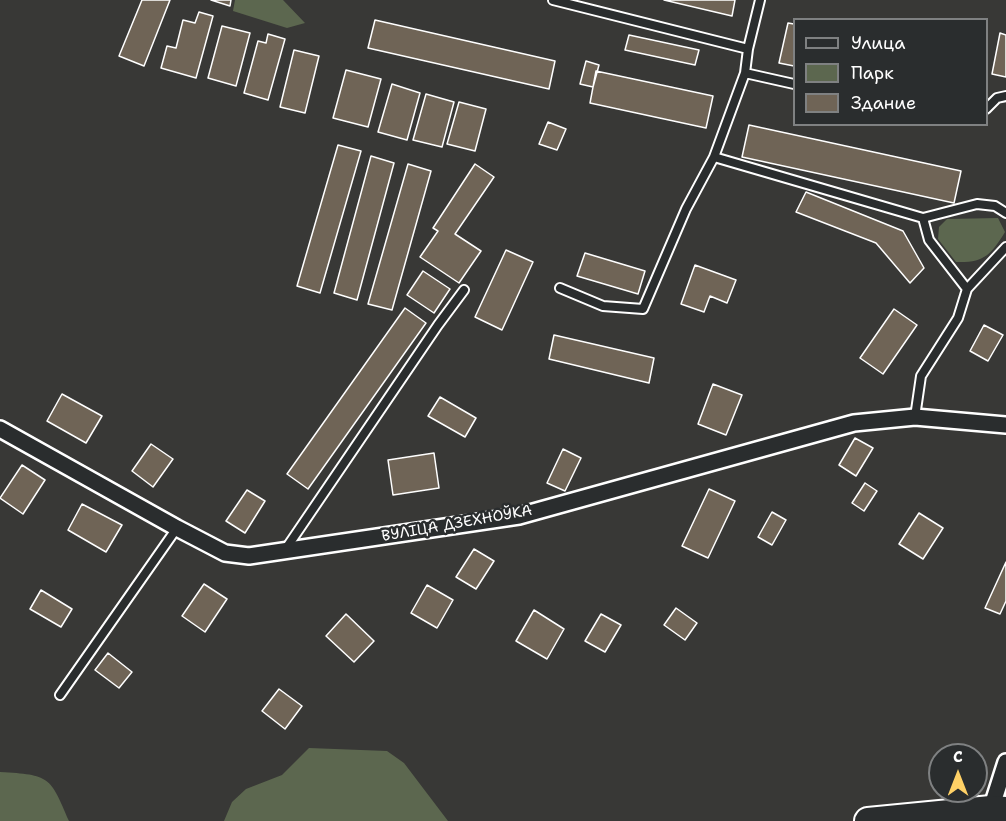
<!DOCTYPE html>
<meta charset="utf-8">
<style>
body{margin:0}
#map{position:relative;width:1006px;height:821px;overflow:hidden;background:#383836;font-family:"Shantell Sans",sans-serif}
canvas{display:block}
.legend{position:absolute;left:793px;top:18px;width:195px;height:108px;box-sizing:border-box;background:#2a2d2e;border:2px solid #7f8182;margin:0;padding:8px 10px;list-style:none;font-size:18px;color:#fff}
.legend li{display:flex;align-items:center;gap:12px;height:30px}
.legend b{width:30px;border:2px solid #7f8182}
.north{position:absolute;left:928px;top:743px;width:60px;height:60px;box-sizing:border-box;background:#2a2d2e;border:2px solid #7f8182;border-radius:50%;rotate:0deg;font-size:16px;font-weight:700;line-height:24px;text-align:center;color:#fff}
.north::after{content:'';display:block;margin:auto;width:21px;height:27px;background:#ffd166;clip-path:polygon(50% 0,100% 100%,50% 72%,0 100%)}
</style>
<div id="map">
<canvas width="1006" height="821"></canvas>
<ul class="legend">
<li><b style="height:8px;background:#2a2d2e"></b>Улица</li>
<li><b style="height:16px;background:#5c674f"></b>Парк</li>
<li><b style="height:16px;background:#6f6456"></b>Здание</li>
</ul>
<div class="north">С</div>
</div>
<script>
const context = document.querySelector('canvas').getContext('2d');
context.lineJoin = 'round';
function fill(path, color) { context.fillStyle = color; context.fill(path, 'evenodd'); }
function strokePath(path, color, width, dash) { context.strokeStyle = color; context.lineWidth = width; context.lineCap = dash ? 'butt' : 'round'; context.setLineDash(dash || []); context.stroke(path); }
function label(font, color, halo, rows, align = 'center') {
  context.font = font + ' "Shantell Sans",sans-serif'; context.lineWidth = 5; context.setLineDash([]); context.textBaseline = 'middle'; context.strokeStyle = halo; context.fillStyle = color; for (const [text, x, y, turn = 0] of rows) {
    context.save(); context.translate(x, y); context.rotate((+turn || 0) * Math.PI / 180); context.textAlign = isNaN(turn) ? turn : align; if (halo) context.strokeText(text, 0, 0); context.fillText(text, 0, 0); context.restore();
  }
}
fill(new Path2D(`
 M235 0H283L305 23 287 28 233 11Z
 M998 218 1005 232C991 255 984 263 956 262L938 239 939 227 947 219Z
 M309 748 387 751 404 763 448 821H224L232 802 246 789 282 775Z
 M0 772C50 775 50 776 69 821H0Z`), '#5c674f');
const building = new Path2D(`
 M142 0H170L144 66 119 56Z
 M211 0H231L230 6Z
 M664 0H735L732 16Z
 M199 12 213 16 196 78 161 68 167 46 176 48 183 20 195 23Z
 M375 20 555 61 549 89 368 48Z
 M788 23 794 24V66L779 63Z
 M222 26 250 33 236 86 208 78Z
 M1000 33 1006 35V77L992 74Z
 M268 34 285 39 268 100 244 93 258 41 266 43Z
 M629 35 699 50 695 65 625 50Z
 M294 50 319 56 305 113 280 107Z
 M586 61 599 65 593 87 580 84Z
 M346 70 381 79 368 127 333 118Z
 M596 71 713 96 706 128 590 103Z
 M392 84 420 93 407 140 378 132Z
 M426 94 454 102 442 147 413 140Z
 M459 102 486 109 475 151 447 144Z
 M548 122 566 129 557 150 539 144Z
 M749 125 961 171 954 203 742 157Z
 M338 145 361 151 320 293 297 286Z
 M371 156 394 163 357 300 334 293Z
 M408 164 431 171 392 310 368 304Z
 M475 164 494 177 455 234 481 251 459 283 420 257 438 231 433 228Z
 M806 192 903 231 924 268 910 283 876 243 796 212Z
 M506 250 533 262 502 330 475 317Z
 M585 253 645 271 638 294 577 276Z
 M695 265 736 280 727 303 710 296 704 312 681 304Z
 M423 271 450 289 434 313 407 295Z
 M405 308 426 323 308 489 287 474Z
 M894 309 917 325 883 374 860 358Z
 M984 325 1003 335 988 361 970 351Z
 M554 335 654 358 649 383 549 359Z
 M713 384 742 395 726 435 698 424Z
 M62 394 102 416 86 443 47 421Z
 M440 397 476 418 465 437 428 416Z
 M855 438 873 448 856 476 839 465Z
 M151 444 173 459 153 487 132 471Z
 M563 449 581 458 565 491 547 483Z
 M434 453 439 488 393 495 388 460Z
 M22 465 45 480 23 514 0 498Z
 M865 483 877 491 864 511 852 503Z
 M709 489 735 501 708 558 682 546Z
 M247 490 265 501 245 533 226 521Z
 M82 504 122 525 106 552 68 530Z
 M772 512 786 520 772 545 758 537Z
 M919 513 943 528 923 559 899 544Z
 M474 549 494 561 476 589 456 577Z
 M1006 562V601L1000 614 985 608Z
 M204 584 227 599 205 632 182 616Z
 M427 585 453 600 437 628 411 613Z
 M41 590 72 609 61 627 30 609Z
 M676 608 697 623 685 640 664 625Z
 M534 610 564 629 547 659 516 641Z
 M346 614 374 641 354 662 326 636Z
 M601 614 621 625 605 652 585 641Z
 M108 653 132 672 119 688 95 670Z
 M279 689 302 706 285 729 262 711Z`);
fill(building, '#6f6456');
strokePath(building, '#fff', 1.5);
const service = new Path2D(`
 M553 0 748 49 760 0
 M748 49 745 73 794 84
 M986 109 997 98 1006 96
 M714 157 923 218 977 204 995 206 1006 213
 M923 218 929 240 967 289 1006 247
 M560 288 603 306 643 309 686 209 714 157 745 73
 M915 417 921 376 958 318 967 289
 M285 550 438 325 464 290
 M60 695 177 528`);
const minor = new Path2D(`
 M0 429 177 528 225 553 249 556 519 516 854 423 915 417 1006 425
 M991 809 1006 762`);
const trunk = new Path2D(`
 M868 821 991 809 1006 810`);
strokePath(service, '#fff', 12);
strokePath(minor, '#fff', 20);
strokePath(trunk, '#fff', 30);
strokePath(service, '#2a2d2e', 8);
strokePath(minor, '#2a2d2e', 15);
strokePath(trunk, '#2a2d2e', 26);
label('15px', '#fff', '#2a2d2e', [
 ["ВУЛІЦА ДЗЕХНОЎКА",457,524,-10]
]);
</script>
